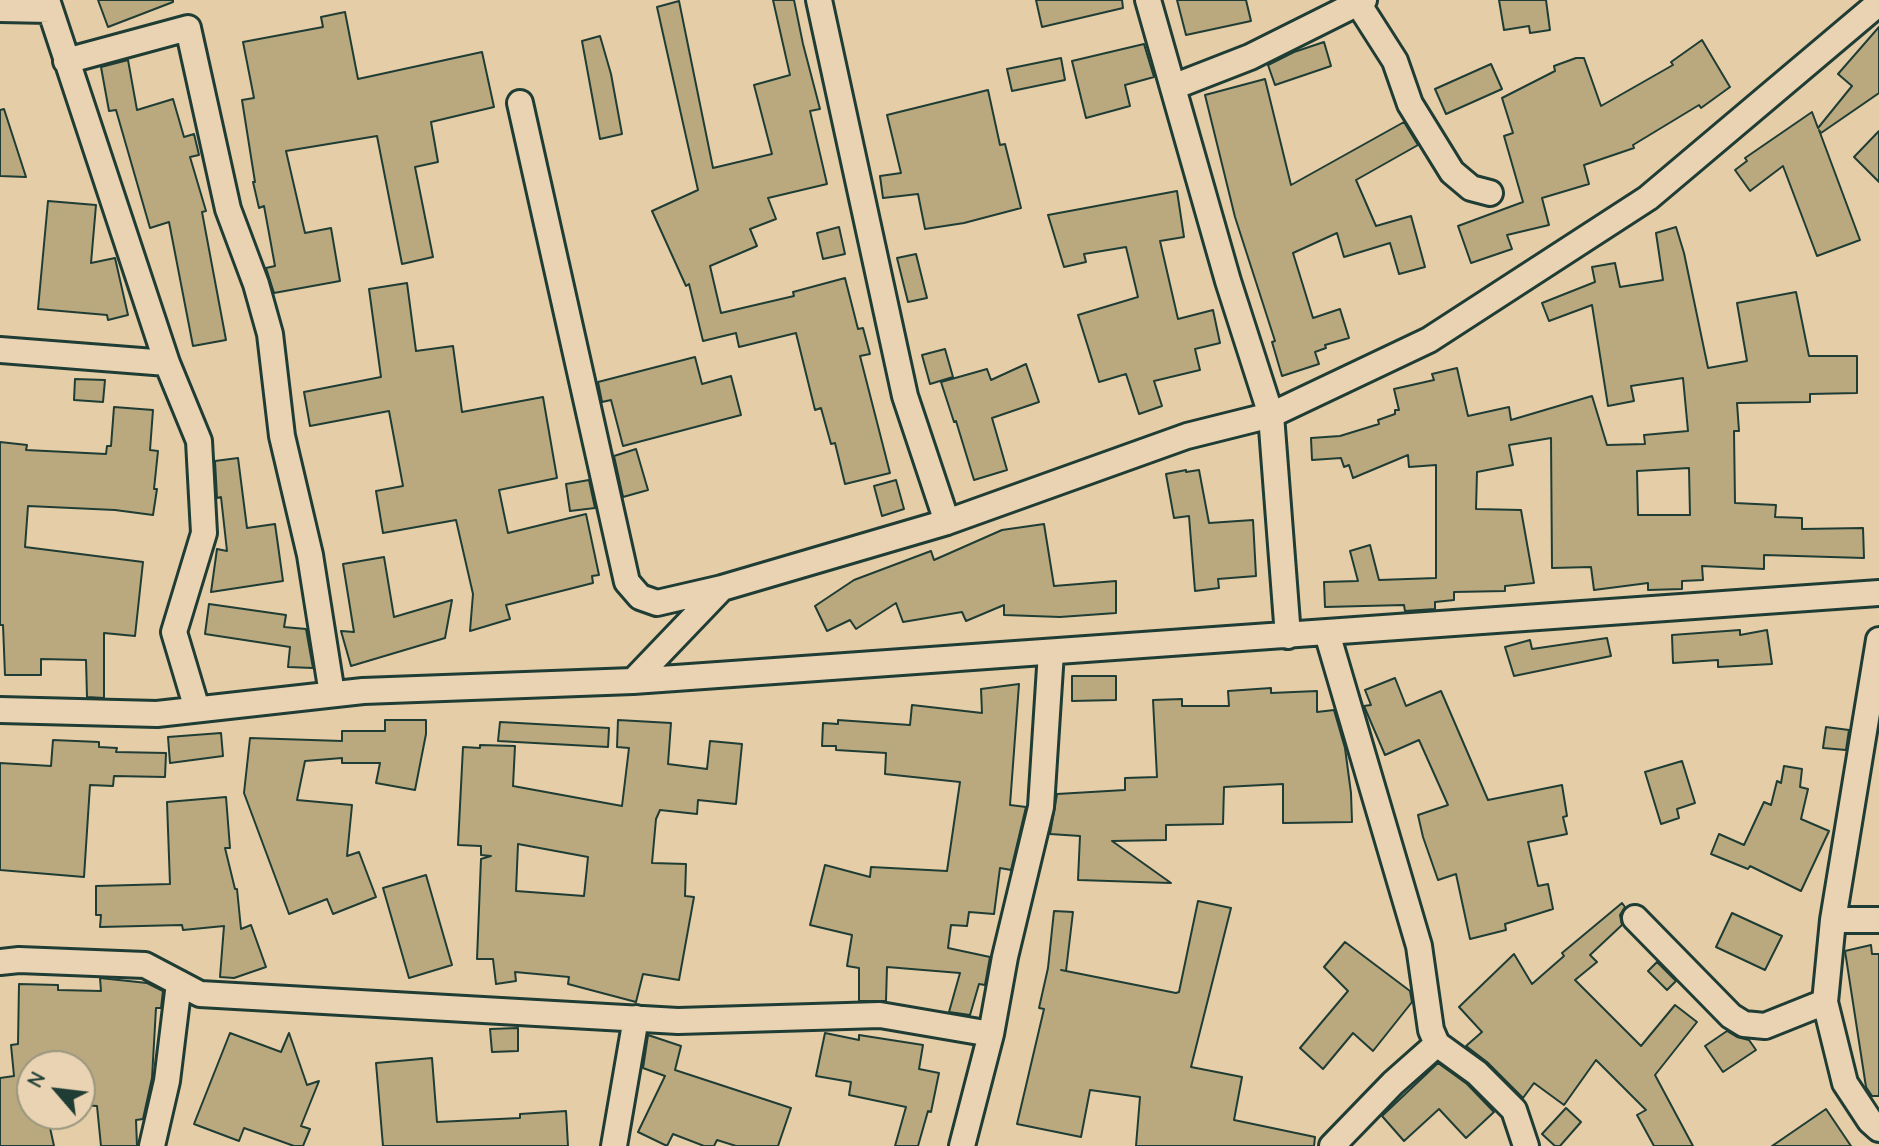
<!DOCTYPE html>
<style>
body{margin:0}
#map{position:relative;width:1879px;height:1146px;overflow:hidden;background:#e4cda7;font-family:"Comic Neue",sans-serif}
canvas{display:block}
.north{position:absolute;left:16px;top:1050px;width:80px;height:80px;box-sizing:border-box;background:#ead3b2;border:2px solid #999780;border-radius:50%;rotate:298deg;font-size:22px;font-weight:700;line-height:32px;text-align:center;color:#1f3d34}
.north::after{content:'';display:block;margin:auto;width:28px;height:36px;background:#1f3d34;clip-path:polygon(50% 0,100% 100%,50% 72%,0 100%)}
</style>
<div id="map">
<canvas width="1879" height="1146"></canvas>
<div class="north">N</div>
</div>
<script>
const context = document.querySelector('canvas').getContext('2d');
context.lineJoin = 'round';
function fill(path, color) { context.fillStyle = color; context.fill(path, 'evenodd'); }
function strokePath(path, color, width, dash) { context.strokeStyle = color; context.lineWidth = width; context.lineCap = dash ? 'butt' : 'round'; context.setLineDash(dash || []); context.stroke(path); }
const building = new Path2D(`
 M98 0H173V2L108 27Z
 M773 0H794L803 44 820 109 810 111 827 184 768 198 776 219 750 229 757 246 710 266 721 313 794 296 793 292 845 278 858 329 863 328 870 354 860 356 890 473 845 484 835 443 831 444 821 408 815 410 796 333 739 347 736 333 703 341 689 284 686 286 652 211 698 190 657 7 679 1 713 168 772 154 754 85 790 75Z
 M1036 0H1122L1123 8 1042 27Z
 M1177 0H1246L1251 21 1186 35Z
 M1499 0H1546L1550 30 1530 33 1529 26 1504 30Z
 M345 12 358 79 482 52 494 107 431 122 438 162 415 167 433 257 402 264 377 136 286 151 305 233 331 228 340 281 274 293 266 268 275 266 264 206 259 208 253 182H255L242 100 254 98 243 42 323 27 321 17Z
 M1879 27V93L1821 133 1819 130 1860 240 1817 256 1783 166 1750 191 1735 170 1747 161 1745 158 1812 112 1818 128 1852 86 1838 74Z
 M600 36 611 74 622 134 600 139 582 41Z
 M1702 40 1730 87 1701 108 1699 105 1633 145 1634 148 1584 165 1589 184 1542 198 1549 225 1507 235 1512 249 1471 263 1458 226 1523 202 1504 136 1513 133 1502 98 1555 71 1554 66 1576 58H1584L1601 106 1673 65 1671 62Z
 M1324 42 1331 66 1275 85 1268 65 1294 52Z
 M1144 44 1154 77 1125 85 1130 106 1086 118 1072 61Z
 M1061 58 1065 80 1012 91 1007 69Z
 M128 60 137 110 173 99 184 137 194 134 199 155 190 157 206 211 202 212 226 340 193 346 169 222 150 228 116 110 109 111 101 67Z
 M1491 64 1502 89 1446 114 1435 89Z
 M1265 79 1291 185 1404 122 1418 145 1356 180 1376 226 1411 216 1425 267 1399 274 1390 243 1344 257 1337 233 1293 253 1313 318 1340 309 1349 338 1325 345 1326 348 1315 352 1319 364 1282 376 1272 342 1275 341 1235 217 1205 95Z
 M988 90 1000 145 1005 144 1021 208 964 223 925 229 918 194 883 198 880 176 901 173 887 115Z
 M4 109 26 177 0 176V110Z
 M1879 131V182L1854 157Z
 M1177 191 1184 237 1160 241 1178 319 1213 310 1220 343 1195 349 1200 370 1154 381 1162 406 1139 414 1126 374 1099 382 1078 315 1138 297 1126 247 1084 254 1086 262 1064 267 1048 215Z
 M48 201 96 205 91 263 115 258 128 315 108 320 107 315 38 309Z
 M839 227 845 254 823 259 817 233Z
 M1676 227 1684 253 1708 368 1747 361 1737 303 1796 292 1809 356H1857V393L1810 394V402L1737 403 1739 431H1734L1735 503 1776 505 1775 517 1802 518V529L1863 528 1864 558 1764 555V569L1702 566 1703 580 1682 581V589L1648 590V583L1594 590 1591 567 1552 568 1551 438 1509 445 1513 465 1477 472 1476 509 1521 510 1534 583 1505 586V591L1454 592V600L1435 602V609L1405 611 1404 605 1325 607 1324 582 1358 581 1350 551 1370 545 1379 580 1436 578V465L1409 467 1408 455 1353 478 1349 465 1344 467 1341 458 1312 460 1311 438 1340 436 1379 424 1378 420 1395 414V410H1399L1394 389 1434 380 1432 374 1457 368 1468 416 1509 407 1511 420 1592 396 1607 445 1645 444 1644 435 1688 431 1683 378 1631 386 1634 401 1608 406 1592 305 1549 321 1542 303 1595 282 1592 267 1615 263 1620 287 1663 280 1656 233ZM1689 468 1690 515H1638L1637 471Z
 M916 254 927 298 908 302 897 258Z
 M407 283 416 351 453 346 462 412 543 397 557 478 499 490 508 533 586 514 599 575 592 576 593 583 506 605 510 619 470 631 473 594 456 520 383 533 376 491 403 486 389 411 310 426 304 392 381 377 369 289Z
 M945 349 953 377 930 384 922 355Z
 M695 357 702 384 731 376 741 415 623 446 611 400 602 402 598 382Z
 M1026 364 1039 402 992 418 1007 470 974 480 956 421 954 422 941 382 987 369 991 380Z
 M75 379 105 380 103 402 74 400Z
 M114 407 153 410 150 450 158 451 154 489H157L153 515 115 510 28 506 25 547 143 562 135 636 104 633V698L87 697 86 660 41 659V675H5L3 625H0V442L27 445 26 450 106 454 107 446H111Z
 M636 449 648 490 623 497 614 456Z
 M238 458 247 528 275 524 283 581 211 592 217 549 227 551 221 497 217 498 215 461Z
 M1186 470V472L1199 470 1209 523 1253 520 1256 576 1218 579 1219 588 1195 591 1189 516 1174 518 1166 474Z
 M589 480 595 508 570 511 566 484Z
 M896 480 904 509 882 516 874 486Z
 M1044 524 1054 586 1116 581V613L1060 617 1004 615V605L966 621 962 612 903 622 896 603 856 629 850 620 827 631 815 606 854 580 931 551 934 560 1002 530Z
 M384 557 394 617 452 600 445 638 351 666 341 631 354 632 343 564Z
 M209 604 286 615 284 627 306 629 313 668 288 667 290 647 205 634Z
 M1740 630V635L1767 630 1772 664 1718 667V660L1673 663 1672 635Z
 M1607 638 1611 656 1514 676 1505 647 1530 640 1532 649Z
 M1072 676H1116V700L1072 701Z
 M1395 678 1406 706 1441 691 1488 800 1562 785 1567 816 1563 817 1567 834 1528 842 1538 886 1548 884 1553 909 1505 924 1506 930 1470 939 1456 874 1438 880 1423 837 1418 815 1448 805 1419 740 1385 755 1364 706 1371 705 1365 690Z
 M1019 684 1010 805 1026 807 1011 870 1000 868 994 914 969 912 967 926 951 925 948 948 990 957 985 985 979 984 970 1015 949 1012 960 973 887 967 886 1001H859V968L847 966 852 935 810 925 825 865 870 877 871 867 947 871 960 782 885 774 886 753 836 750V746H822L823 723 838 724V720L910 725 912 705 982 713 981 689Z
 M1271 688V693L1317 691V712L1334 710 1345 748 1351 793 1352 822 1283 823V784L1224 787 1223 824 1166 825V840L1112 841 1171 883 1078 880 1080 836 1050 834 1057 794 1125 790V778L1157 777 1153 700 1182 699V706H1229L1228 691Z
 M385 720H426V734L415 790 376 783 380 763H342V758L305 761 297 800 352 805 347 856 359 852 376 897 333 914 327 899 289 914 244 793 250 738 342 741V731H385Z
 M618 720 671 723 668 764 707 769 710 741 742 744 736 804 698 800 697 814 660 810 656 819 652 863 686 864 685 896 694 897 679 980 643 974 636 1002 568 984 569 977 515 972 516 981 496 984 493 959H477L481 859 491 856 481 855V846L458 845 463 747 480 748V745L515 746 513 786 622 806 629 748 617 747ZM518 844 588 857 584 896 516 891Z
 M500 722 609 728 608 747 498 741Z
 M1826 727 1849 730 1846 750 1823 748Z
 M221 733 223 756 170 763 168 737Z
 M53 740 99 742V747L117 748 116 752 166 753 165 777 114 776 113 786 90 785 84 877 0 870V763L51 766Z
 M1682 761 1695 803 1677 809 1679 818 1661 824 1645 772Z
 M1784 766 1802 769 1800 787 1808 789 1801 819 1829 831 1801 891 1750 866 1748 869 1711 854 1719 834 1744 845 1764 802 1771 805 1777 781 1781 783Z
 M226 797 230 848H225L235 889H237L241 929 251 925 266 967 234 978 220 977 224 926 183 930 182 925 100 927 101 915H96V886L170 884 167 802Z
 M426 875 452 965 409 978 383 888Z
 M1198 901 1231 908 1191 1067 1242 1077 1234 1120 1315 1137 1314 1146H1136L1140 1097 1090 1090 1081 1137 1017 1124 1044 1009 1039 1008 1048 968 1054 911 1073 912 1066 971 1061 970 1176 993 1179 992Z
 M1622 903 1625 907 1620 915 1622 925 1590 955 1597 962 1575 980 1641 1046 1675 1005 1697 1022 1655 1075 1693 1146H1654L1637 1115 1646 1110 1596 1060 1564 1105 1534 1083 1523 1098 1487 1062 1466 1046 1482 1032 1459 1007 1514 954 1532 984 1564 956 1562 953Z
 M1732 913 1782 936 1765 970 1716 947Z
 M1345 942 1410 991 1412 1002 1373 1051 1353 1033 1323 1069 1300 1048 1348 991 1324 967Z
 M1871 945 1872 954H1879V1096H1872L1866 1087 1845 951Z
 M1657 962 1676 981 1667 990 1648 971Z
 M100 978 147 983 163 991 161 1008H156L152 1078 143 1119 136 1120 137 1146H101L97 1106 80 1105V1066H32V1118L47 1114 54 1146H0V1078L14 1076 11 1045 18 1044 19 984 58 985V990L101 991Z
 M518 1028V1051L492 1052 490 1029Z
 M1727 1031 1737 1037 1749 1040 1756 1050 1723 1072 1705 1046Z
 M230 1033 281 1052 289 1033 307 1085 319 1081 301 1126 310 1129 303 1146H294L244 1128 239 1141 194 1124Z
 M825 1033 859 1040V1035L923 1045 919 1069 939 1073 931 1112 928 1111 918 1146H895L906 1107 849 1095 851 1082 816 1076Z
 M648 1035 681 1046 675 1070 791 1108 778 1146H736L717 1140 714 1146H704L673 1134 667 1146 638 1132 665 1076 643 1068Z
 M432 1058 437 1122 520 1118V1114L566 1111 568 1146H383L376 1063Z
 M1438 1063 1467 1084 1494 1112 1466 1138 1439 1109 1404 1141 1382 1116Z
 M1566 1108 1581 1122 1560 1146H1555L1542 1134Z
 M1826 1109 1851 1146H1772Z`);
fill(building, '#baa97f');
strokePath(building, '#1f3d34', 2);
const minor = new Path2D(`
 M47 0 167 363 199 441 204 533 174 632 197 709
 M819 0 905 396 947 522
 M1148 0 1228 281 1271 415 1288 636
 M1356 0 1395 61 1410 104 1452 172 1471 188 1490 193
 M0 9 50 10
 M66 61 188 28 228 209 256 284 270 334 282 436 310 555 332 694
 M1173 87 1250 57 1364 0
 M520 103 627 582 640 597 657 603 722 588
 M0 350 167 363
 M1327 633 1419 946 1431 1030 1437 1044 1477 1073 1514 1110 1526 1146
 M1879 640 1833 920 1825 1002 1845 1083 1870 1121 1879 1129
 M633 681 722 588 947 522 1187 436 1271 415 1429 340 1648 198 1879 3
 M0 710 157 714 363 691 633 681 1879 593
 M1635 918 1731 1016 1744 1024 1765 1026 1825 1002
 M1833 920H1879
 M0 962 19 960 145 965 200 994 678 1021 880 1015 991 1034
 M152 1146 167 1081 179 983
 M614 1146 636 1018
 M962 1146 991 1034 1005 957 1041 807 1051 652
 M1332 1146 1393 1083 1437 1044`);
strokePath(minor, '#1f3d34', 30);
strokePath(minor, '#ead3b2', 24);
</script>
